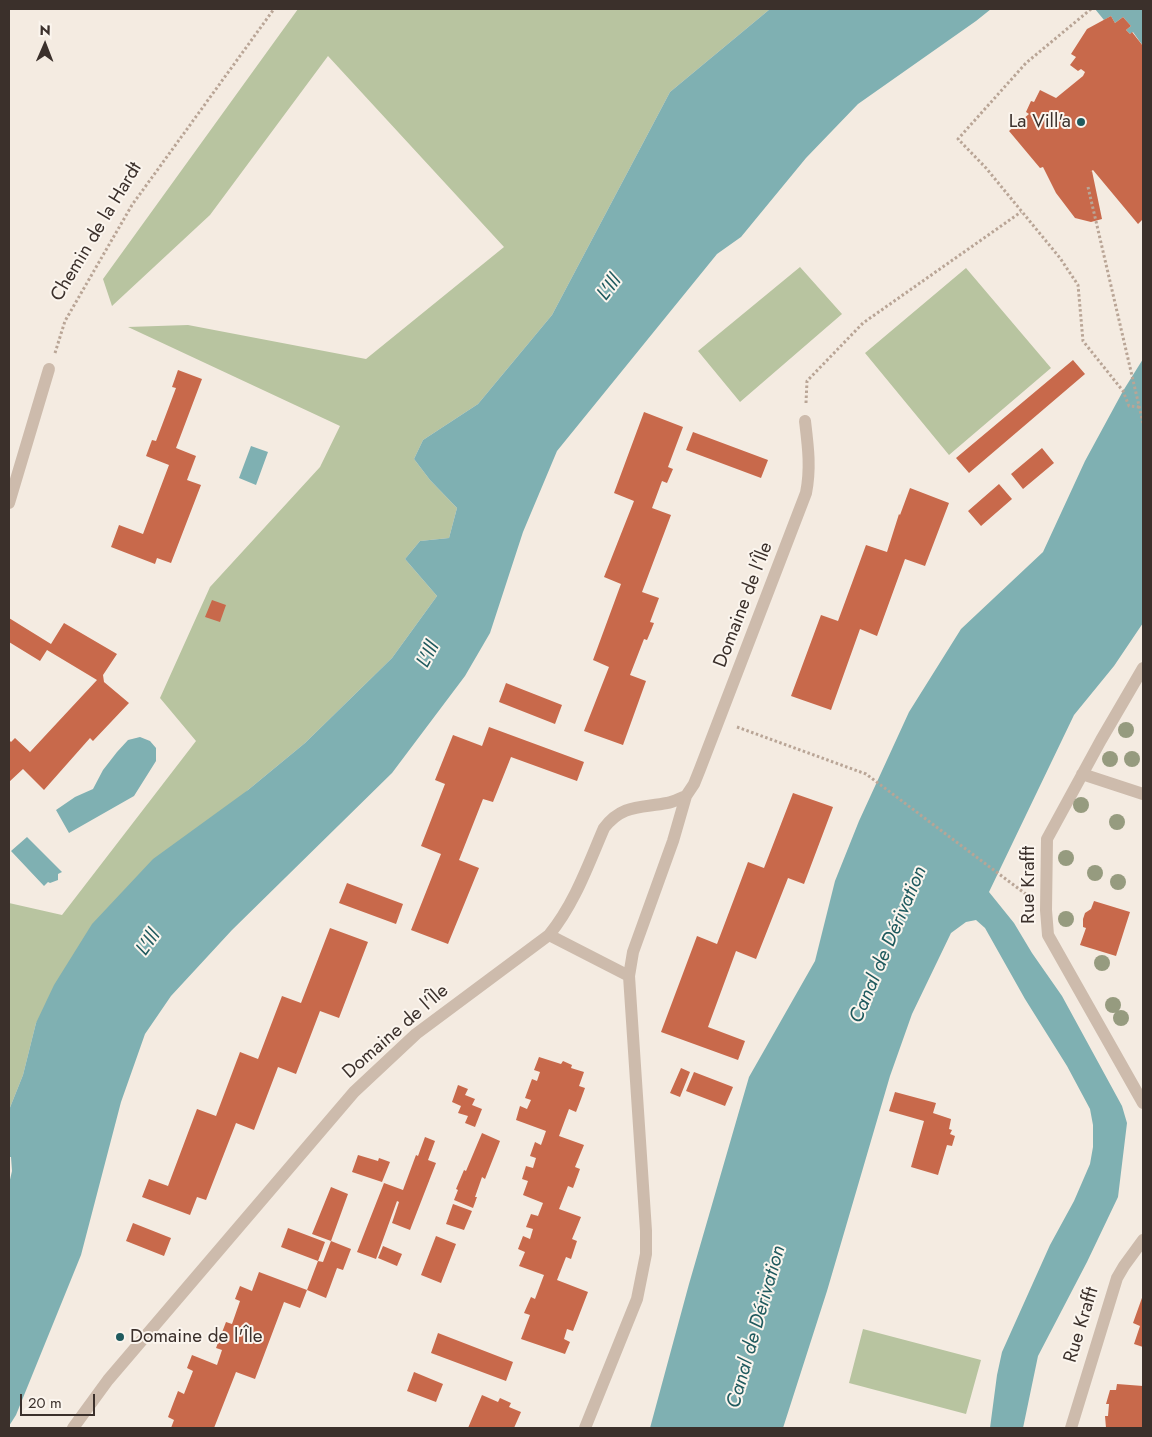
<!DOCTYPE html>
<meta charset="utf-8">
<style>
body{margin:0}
#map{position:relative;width:1152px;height:1437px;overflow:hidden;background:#f4ebe1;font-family:Jost,sans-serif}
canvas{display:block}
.frame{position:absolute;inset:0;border:10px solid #3b302b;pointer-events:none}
.north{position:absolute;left:20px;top:20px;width:50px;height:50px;-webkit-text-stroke:4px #fbf5ee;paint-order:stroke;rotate:1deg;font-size:14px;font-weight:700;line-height:20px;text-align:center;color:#3b302b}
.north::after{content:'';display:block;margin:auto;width:18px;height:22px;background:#3b302b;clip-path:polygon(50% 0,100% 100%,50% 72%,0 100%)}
.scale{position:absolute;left:20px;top:1394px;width:75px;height:22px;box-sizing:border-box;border:2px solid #3b302b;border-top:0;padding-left:6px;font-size:15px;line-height:18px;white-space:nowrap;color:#3b302b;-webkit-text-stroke:4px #fbf5ee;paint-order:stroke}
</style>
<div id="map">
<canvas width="1152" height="1437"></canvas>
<div class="frame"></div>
<div class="north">N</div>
<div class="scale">20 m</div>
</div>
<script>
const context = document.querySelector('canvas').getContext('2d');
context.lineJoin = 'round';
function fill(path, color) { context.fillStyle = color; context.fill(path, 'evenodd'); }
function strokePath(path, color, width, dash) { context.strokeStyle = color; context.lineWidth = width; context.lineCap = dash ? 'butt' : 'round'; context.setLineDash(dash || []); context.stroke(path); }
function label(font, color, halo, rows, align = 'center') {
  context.font = font + ' Jost,sans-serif'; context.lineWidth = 4; context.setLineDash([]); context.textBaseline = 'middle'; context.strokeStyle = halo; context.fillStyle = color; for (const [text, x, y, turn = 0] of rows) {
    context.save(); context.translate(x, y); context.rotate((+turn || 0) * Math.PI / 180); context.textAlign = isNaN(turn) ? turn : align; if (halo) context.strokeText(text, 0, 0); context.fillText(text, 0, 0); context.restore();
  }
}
fill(new Path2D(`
 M298 9H770L670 92 552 315 478 404 423 440 414 459 430 480 457 508 449 538 420 541 405 559 437 596 392 658 305 743 248 790 36 1023 23 1075 9 1110V903L62 915 196 741 160 698 210 587 320 467 340 426 128 327 188 325 366 359 504 247 328 56 210 215 112 306 103 279Z
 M800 267 842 314 740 402 698 351Z
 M966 268 1051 368 949 455 865 353Z
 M863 1329 981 1360 966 1414 849 1383Z`), '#b8c4a0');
fill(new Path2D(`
 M770 9H991L976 21 858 104 806 158 741 237 717 254 557 451 523 532 490 633 465 676 392 773 232 930 171 996 145 1034 121 1102 81 1255 16 1415 9 1426V1184L12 1171 11 1157H9V1110L23 1075 36 1023 54 985 92 924 153 859 248 790 305 743 392 658 437 596 405 559 420 541 449 538 457 508 430 480 414 459 423 440 478 404 552 315 670 92Z
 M1095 9H1143V46L1133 32 1130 34 1126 30 1131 26 1123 17 1115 23 1111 16 1104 20Z
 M1143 359V623L1114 666 1074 715 989 892 1014 923 1032 953 1062 996 1122 1106 1127 1123 1118 1197 1087 1262 1038 1356 1023 1428H990L997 1375 1002 1352 1050 1245 1074 1201 1090 1164 1093 1147V1125L1090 1109 1067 1066 1025 999 985 928 976 920 966 922 951 933 912 1014 890 1076 827 1291 783 1428H650L689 1284 749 1077 815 961 835 881 859 821 909 712 961 629 1043 552 1085 461 1123 391Z
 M251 446 268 452 256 485 239 478Z
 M140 737 150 741 156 748V761L134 796 69 833 56 810 75 797 93 789 103 770 117 752 128 740Z
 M27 837 62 872 58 874V880L50 883 48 882 44 886 11 851Z`), '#7fb0b2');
fill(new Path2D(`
 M1111 16 1115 23 1123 17 1131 26 1126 30 1130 34 1132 32 1143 46V219L1138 224 1093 170 1090 172 1092 171 1102 219 1091 222 1075 218 1056 193 1043 167 1040 168 1009 131 1029 114 1026 112 1031 101 1034 102 1040 90 1056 98 1083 76 1085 72 1081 69 1078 71 1070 65 1076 57 1071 54 1087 29Z
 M1073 360 1085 374 969 473 956 458Z
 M178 370 202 379 176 448 196 456 187 480 201 485 171 563 157 558 155 564 111 547 119 525 143 534 169 465 146 456 152 440 156 441 176 388 172 387Z
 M644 412 683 427 668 467 673 469 667 483 662 481 652 508 671 515 642 592 659 598 650 622 654 623 650 633 647 640 644 639 630 675 646 681 623 745 584 731 609 667 593 660 621 584 604 577 634 501 614 493Z
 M693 432 768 460 761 478 686 450Z
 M1042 448 1054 463 1023 489 1011 474Z
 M999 484 1012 499 981 526 968 511Z
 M910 488 949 503 925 566 905 559 877 636 860 629 831 710 791 696 821 615 838 621 866 545 887 552 899 514 900 515Z
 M212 600 226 605 220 622 205 617Z
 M9 618 51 644 64 623 117 654 103 675 104 682 129 703 93 741 90 738 44 790 23 769 9 782V740L11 742 15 738 30 752 97 680 47 650 40 661 9 642Z
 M506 683 562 705 555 724 499 702Z
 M489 727 584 762 577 781 511 757 493 802 483 799 459 860 479 868 448 944 411 930 441 854 421 846 445 784 435 780 453 735 482 746Z
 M793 793 833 807 804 884 788 878 756 959 736 951 708 1027 745 1041 738 1060 661 1032 697 936 717 944 748 862 764 868Z
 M347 883 403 904 396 924 339 903Z
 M1094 901 1130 912 1116 956 1080 945 1086 928 1083 927V919L1085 913 1091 909Z
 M330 928 368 942 339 1018 320 1011 296 1074 278 1067 254 1130 236 1123 206 1200 197 1197 190 1215 142 1197 149 1179 168 1186 197 1109 216 1116 240 1052 258 1059 282 996 301 1003Z
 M539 1057 561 1064 563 1061 572 1065 571 1068 584 1072 579 1086 585 1088 581 1099 576 1112 569 1109 559 1136 584 1145 575 1167 580 1169 573 1188 568 1186 559 1209 581 1217 572 1239 577 1241 571 1259 566 1257 557 1280 588 1292 573 1331 567 1329 564 1339 570 1342 565 1354 521 1339 530 1315 524 1313 531 1297 535 1299 544 1275 519 1266 525 1252 518 1249 523 1236 530 1239 533 1229 526 1227 531 1214 538 1216 543 1203 523 1195 528 1181 522 1179 526 1166 533 1168 536 1158 530 1156 535 1142 541 1145 546 1131 516 1120 520 1106 527 1109 531 1100 525 1098 532 1079 537 1081 540 1072 534 1070Z
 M681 1068 690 1072 680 1097 670 1093Z
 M694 1072 733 1087 725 1106 686 1091Z
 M458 1085 468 1089 465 1095 475 1099 472 1105 482 1109 475 1127 465 1123 468 1116 458 1113 461 1106 452 1102Z
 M895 1092 936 1103 933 1113 951 1119 949 1129 952 1130 950 1134 955 1136 952 1146 947 1145 938 1175 911 1167 924 1121 889 1111Z
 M482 1133 500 1141 485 1179 482 1177 475 1197H477L473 1208 454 1200 458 1190 456 1189 464 1170 466 1171Z
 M425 1137 435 1141 428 1160 436 1163 410 1230 392 1223 399 1202 397 1201 376 1259 357 1252 384 1183 403 1190 416 1155 418 1156Z
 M358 1155 378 1161 379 1158 390 1162 382 1182 352 1172Z
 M331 1187 348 1194 331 1241 351 1249 343 1270 337 1268 326 1298 307 1290 318 1261 323 1262 331 1241 312 1234Z
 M453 1204 472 1211 464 1230 446 1224Z
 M133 1223 171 1238 164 1256 126 1241Z
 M288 1228 325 1242 318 1261 281 1247Z
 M436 1236 456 1244 441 1283 421 1275Z
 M383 1246 402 1254 397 1266 378 1258Z
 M259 1272 307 1290 300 1308 284 1302 255 1379 236 1372 214 1428H171L174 1420 168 1417 178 1391 184 1394 193 1371 187 1368 192 1355 217 1365 222 1350 216 1348 226 1322 232 1324 240 1301 235 1299 240 1286 252 1291Z
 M1143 1295V1347L1134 1344 1140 1326 1133 1323Z
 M438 1333 513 1362 506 1381 431 1353Z
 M414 1372 443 1384 436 1402 407 1391Z
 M1117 1384 1143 1386V1428H1106L1105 1416H1108L1109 1404H1106L1110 1390H1116Z
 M482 1395 498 1402 500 1398 511 1403 509 1407 521 1412 514 1428H468Z`), '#c8694b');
strokePath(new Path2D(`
 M1091 9 1026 63 958 139 986 168 1060 258 1078 285 1083 341 1123 391 1129 406 1139 407
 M1088 187 1143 423
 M55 353 65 321 132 205 274 9
 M806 403 807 381 863 323 1021 212
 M737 727 866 774 1027 895`), '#b9a596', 3, [2.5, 2.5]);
strokePath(new Path2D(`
 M9 503 49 369`), '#cdbbac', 12);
strokePath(new Path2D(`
 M1143 668 1101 740 1047 839 1046 910 1048 935 1143 1103
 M1082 774 1143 794
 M549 935 629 976
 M73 1428 108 1380 354 1092 416 1034 549 935C575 903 588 865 604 828 622 804 641 808 667 803 674 802 680 798 686 796
 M585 1428 637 1299 646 1254V1231L629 976 633 952 673 841 686 796 694 784 700 769 806 493C811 468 808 446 805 421
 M1071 1428 1117 1278 1124 1266 1143 1240`), '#cdbbac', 12);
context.fillStyle = '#969b7f';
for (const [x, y] of [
 [1126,730],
 [1110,759],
 [1132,759],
 [1081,805],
 [1117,822],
 [1066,858],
 [1095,873],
 [1118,882],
 [1066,919],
 [1102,963],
 [1113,1005],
 [1121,1018]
]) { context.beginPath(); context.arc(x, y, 8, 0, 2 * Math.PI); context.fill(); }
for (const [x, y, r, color] of [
 [1081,122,5,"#1f5a5e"],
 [120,1337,5,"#1f5a5e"]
]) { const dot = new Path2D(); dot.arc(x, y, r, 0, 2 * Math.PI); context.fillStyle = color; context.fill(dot); strokePath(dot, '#fbf5ee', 2); }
label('19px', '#3b302b', '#fbf5ee', [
 ["La Vill'a",1071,122],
 ["Domaine de l'Île",130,1337,"left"]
], 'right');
label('19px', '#3b302b', '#fbf5ee', [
 ["Chemin de la Hardt",97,232,-59],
 ["Domaine de l'Île",744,605,-69],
 ["Rue Krafft",1029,885,-90],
 ["Domaine de l'Île",396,1032,-41],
 ["Rue Krafft",1082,1325,-73]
]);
label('italic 20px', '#1f5a5e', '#fbf5ee', [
 ["L'Ill",610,288,-52],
 ["L'Ill",429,655,-62],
 ["L'Ill",149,943,-54],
 ["Canal de Dérivation",889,945,-67],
 ["Canal de Dérivation",757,1327,-74]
]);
</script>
